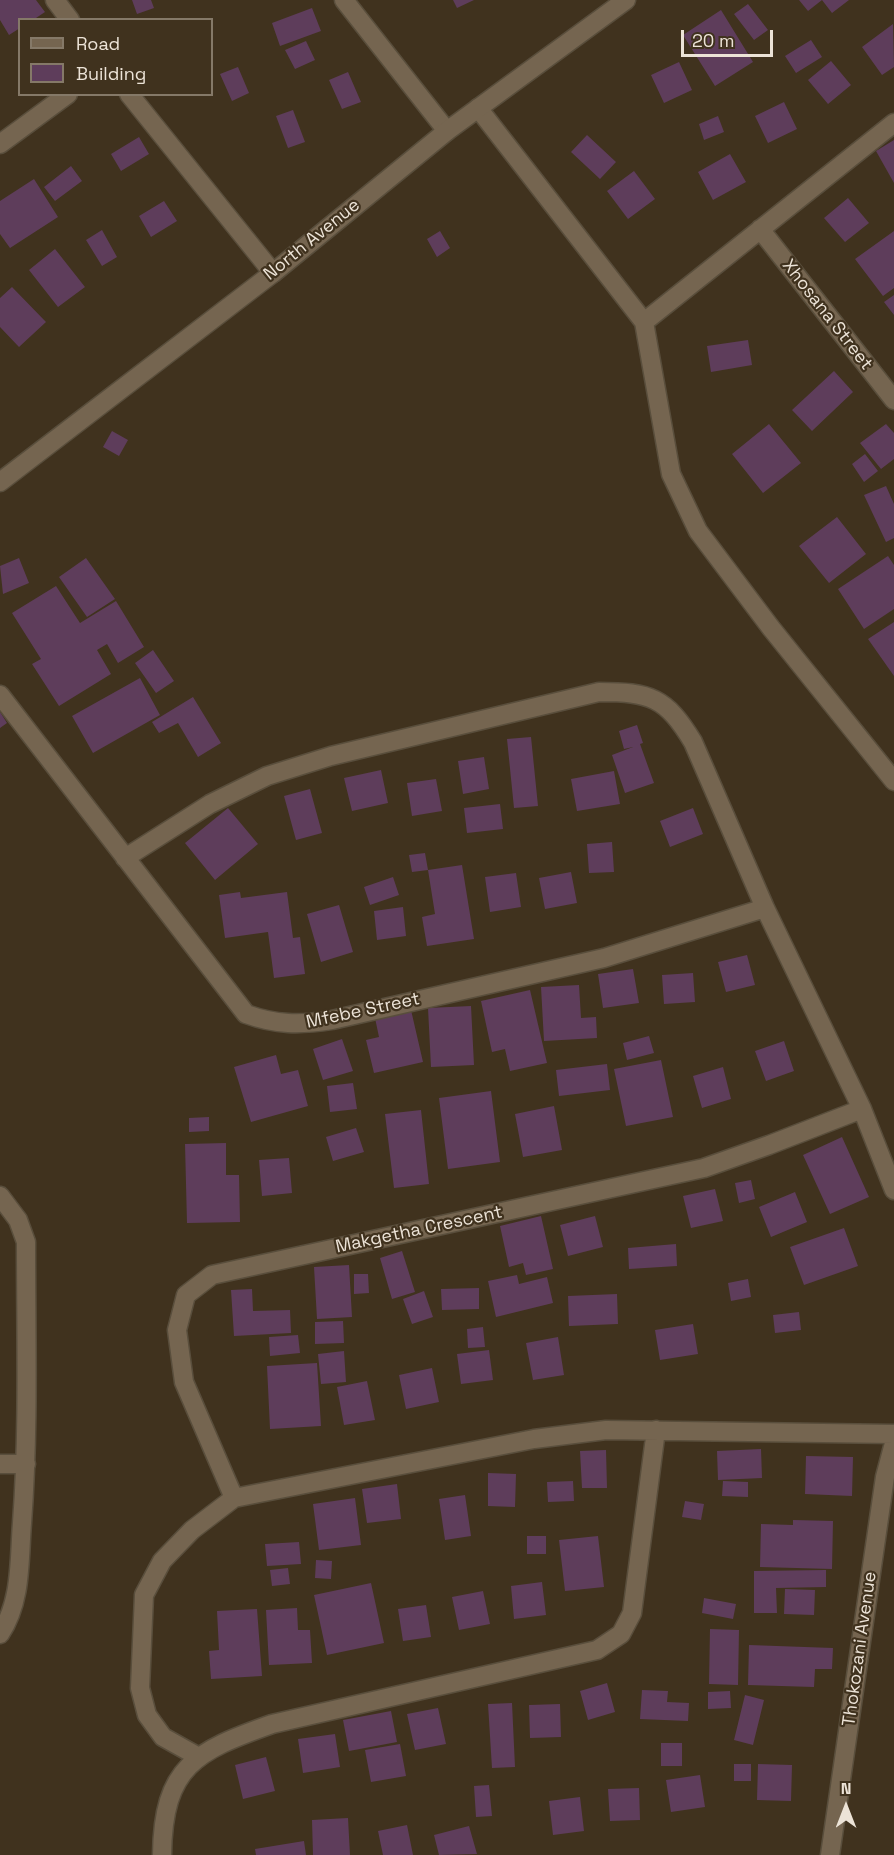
<!DOCTYPE html>
<style>
body{margin:0}
#map{position:relative;width:894px;height:1855px;overflow:hidden;background:#40321e;font-family:"Space Grotesk",sans-serif}
canvas{display:block}
.legend{position:absolute;left:18px;top:18px;width:195px;height:78px;box-sizing:border-box;background:#40321e;border:2px solid #857968;margin:0;padding:8px 10px;list-style:none;font-size:18px;color:#ece3d7}
.legend li{display:flex;align-items:center;gap:12px;height:30px}
.legend b{width:30px;border:2px solid #857968}
.north{position:absolute;left:816px;top:1777px;width:60px;height:60px;-webkit-text-stroke:4px #40321e;paint-order:stroke;rotate:0deg;font-size:16px;font-weight:700;line-height:24px;text-align:center;color:#ece3d7}
.north::after{content:'';display:block;margin:auto;width:21px;height:27px;background:#ece3d7;clip-path:polygon(50% 0,100% 100%,50% 72%,0 100%)}
.scale{position:absolute;left:681px;top:30px;width:92px;height:27px;box-sizing:border-box;border:3px solid #ece3d7;border-top:0;padding-left:8px;font-size:18px;line-height:21px;white-space:nowrap;color:#ece3d7;-webkit-text-stroke:4px #40321e;paint-order:stroke}
</style>
<div id="map">
<canvas width="894" height="1855"></canvas>
<ul class="legend">
<li><b style="height:8px;background:#756550"></b>Road</li>
<li><b style="height:16px;background:#5e3d5b"></b>Building</li>
</ul>
<div class="north">N</div>
<div class="scale">20 m</div>
</div>
<script>
const context = document.querySelector('canvas').getContext('2d');
context.lineJoin = 'round';
function fill(path, color) { context.fillStyle = color; context.fill(path, 'evenodd'); }
function strokePath(path, color, width, dash) { context.strokeStyle = color; context.lineWidth = width; context.lineCap = dash ? 'butt' : 'round'; context.setLineDash(dash || []); context.stroke(path); }
function label(font, color, halo, rows, align = 'center') {
  context.font = font + ' "Space Grotesk",sans-serif'; context.lineWidth = 4.5; context.setLineDash([]); context.textBaseline = 'middle'; context.strokeStyle = halo; context.fillStyle = color; for (const [text, x, y, turn = 0] of rows) {
    context.save(); context.translate(x, y); context.rotate((+turn || 0) * Math.PI / 180); context.textAlign = isNaN(turn) ? turn : align; if (halo) context.strokeText(text, 0, 0); context.fillText(text, 0, 0); context.restore();
  }
}
fill(new Path2D(`
 M0 0H36L45 12 33 20H20V28L9 35 0 20Z
 M132 0H151L154 8 137 14Z
 M453 0H474L457 8Z
 M799 0H822L808 11Z
 M822 0H849L832 13Z
 M748 4 768 30 754 40 734 14Z
 M312 8 321 31 280 46 272 23Z
 M721 10 753 62 715 86 683 35Z
 M893 24 894 67 882 75 862 47Z
 M811 40 822 57 796 73 785 56Z
 M306 41 315 60 295 69 285 50Z
 M831 61 851 85 828 104 808 80Z
 M679 62 692 90 664 103 651 75Z
 M238 67 249 93 232 101 220 74Z
 M348 72 361 102 342 109 329 80Z
 M784 102 797 129 768 143 755 116Z
 M293 110 305 142 288 148 276 116Z
 M718 116 724 132 704 140 699 124Z
 M587 135 616 162 600 179 571 152Z
 M139 137 149 154 121 171 111 154Z
 M894 140V183L876 151Z
 M730 154 746 182 713 200 698 172Z
 M71 166 82 181 55 201 44 187Z
 M634 171 655 199 628 219 607 191Z
 M34 179 58 217 10 248 0 234V201Z
 M848 198 869 223 845 242 824 218Z
 M164 201 177 221 151 237 139 216Z
 M102 230 117 257 102 266 86 240Z
 M440 231 450 248 437 257 427 239Z
 M894 231V288L883 296 855 259Z
 M55 249 85 287 58 307 29 270Z
 M12 287 46 322 19 347 0 327V298Z
 M894 295V315L884 302Z
 M748 340 752 365 711 372 707 346Z
 M834 371 853 392 812 431 792 410Z
 M769 424 801 463 763 493 732 454Z
 M886 424 894 433V459L881 469 860 443Z
 M112 431 128 440 119 456 103 447Z
 M865 454 878 471 864 482 852 464Z
 M886 486 894 504V538L886 542 864 495Z
 M837 517 866 554 829 583 799 546Z
 M888 556 894 565V609L864 629 838 589Z
 M19 558 29 583 3 594 0 566Z
 M86 558 115 599 87 617 59 577Z
 M56 586 80 623 116 601 144 647 118 663 107 644 97 650 111 674 59 706 32 664 41 659 12 613Z
 M894 622V676L868 639Z
 M153 650 174 681 156 693 135 663Z
 M140 678 160 715 93 753 72 716Z
 M193 697 221 743 198 757 178 723 159 733 152 722Z
 M0 712 7 723 0 728Z
 M637 725 643 743 640 744 654 783 625 793 612 755 633 747 624 749 619 731Z
 M531 737 538 806 514 808 507 739Z
 M484 757 489 789 463 794 458 761Z
 M381 770 388 803 352 811 344 778Z
 M614 771 620 804 577 811 571 779Z
 M436 779 442 811 412 816 407 783Z
 M310 789 322 833 296 840 284 796Z
 M500 804 503 829 467 833 464 808Z
 M228 808 258 844 215 880 185 843Z
 M693 808 703 834 670 847 660 821Z
 M612 842 614 872 589 873 587 844Z
 M425 853 428 870 412 872 409 855Z
 M462 865 474 939 427 946 422 917 435 914 428 870Z
 M571 872 577 903 545 909 539 878Z
 M516 873 521 907 490 912 485 877Z
 M393 877 399 895 370 905 364 887Z
 M240 892 241 898 287 892 293 938 300 937 305 974 274 978 268 932 225 938 219 895Z
 M339 905 353 952 321 962 307 914Z
 M403 907 406 936 377 940 374 911Z
 M747 955 755 985 726 992 718 962Z
 M633 969 639 1003 603 1008 598 974Z
 M693 973 695 1002 664 1004 662 975Z
 M579 985 581 1018 596 1017 597 1038 544 1041 541 987Z
 M530 990 547 1063 510 1071 505 1049 492 1052 481 1001Z
 M471 1006 474 1065 431 1067 428 1008Z
 M411 1010 423 1062 374 1073 366 1040 379 1037 375 1018Z
 M649 1036 654 1053 627 1060 623 1043Z
 M342 1039 353 1071 323 1080 313 1049Z
 M784 1041 794 1071 766 1081 755 1051Z
 M276 1055 281 1074 298 1070 308 1106 251 1122 234 1067Z
 M661 1060 673 1117 626 1126 614 1069Z
 M607 1064 610 1090 559 1096 556 1070Z
 M723 1067 731 1099 702 1108 693 1076Z
 M353 1083 357 1109 330 1112 327 1086Z
 M491 1091 500 1162 448 1169 439 1098Z
 M554 1106 562 1150 523 1157 515 1114Z
 M421 1110 429 1184 394 1188 385 1114Z
 M209 1117V1131L189 1132V1118Z
 M356 1128 364 1152 333 1161 326 1137Z
 M842 1137 869 1197 830 1214 803 1155Z
 M226 1143V1175H239L240 1222 187 1223 185 1144Z
 M289 1158 292 1193 262 1196 259 1160Z
 M751 1180 755 1199 739 1203 735 1183Z
 M715 1189 723 1221 691 1228 683 1196Z
 M795 1192 807 1222 771 1237 759 1207Z
 M541 1216 553 1269 526 1275 523 1263 509 1267 500 1226Z
 M595 1216 603 1247 568 1256 560 1225Z
 M844 1228 858 1266 804 1285 790 1247Z
 M676 1244 677 1266 629 1269 628 1248Z
 M402 1251 415 1292 392 1299 380 1258Z
 M349 1265 352 1317 317 1319 314 1267Z
 M354 1274H368L369 1293 354 1294Z
 M517 1275 519 1284 547 1277 553 1303 496 1317 488 1281Z
 M748 1279 751 1297 731 1301 728 1283Z
 M479 1288V1309L442 1310 441 1289Z
 M252 1289 253 1311 290 1310 291 1333 234 1336 231 1290Z
 M424 1291 433 1317 412 1324 403 1299Z
 M617 1294 618 1324 569 1326 568 1296Z
 M799 1312 801 1330 775 1333 773 1315Z
 M343 1321 344 1343 315 1344V1322Z
 M693 1324 698 1354 660 1360 655 1330Z
 M483 1327 485 1347 468 1348 467 1329Z
 M298 1335 300 1353 270 1356 269 1337Z
 M558 1337 564 1375 533 1380 526 1343Z
 M489 1350 493 1380 461 1384 457 1354Z
 M344 1351 346 1382 321 1384 318 1354Z
 M317 1363 321 1426 270 1429 267 1366Z
 M432 1368 439 1402 406 1409 399 1375Z
 M367 1381 375 1420 344 1425 337 1387Z
 M761 1449 762 1478 718 1480 717 1451Z
 M606 1450 607 1488H582L580 1451Z
 M806 1456 853 1457 852 1496 805 1494Z
 M488 1473 516 1474 515 1507 488 1506Z
 M573 1481 574 1501 548 1502 547 1482Z
 M723 1481 748 1482V1497L722 1496Z
 M397 1484 401 1519 367 1523 362 1489Z
 M465 1495 471 1536 445 1540 439 1499Z
 M355 1498 361 1545 319 1550 313 1504Z
 M685 1501 704 1504 701 1520 682 1517Z
 M793 1520 833 1521 832 1569 760 1567 761 1524 793 1525Z
 M527 1536H546V1554H527Z
 M598 1536 604 1587 565 1591 559 1540Z
 M299 1542 301 1564 267 1566 265 1544Z
 M316 1560 332 1561 331 1579 315 1578Z
 M288 1568 290 1584 272 1586 270 1570Z
 M826 1570V1587L776 1588 777 1613H754V1571Z
 M542 1582 546 1615 514 1619 511 1586Z
 M371 1583 384 1643 327 1655 314 1595Z
 M785 1589 815 1590 814 1615 784 1614Z
 M483 1591 490 1624 459 1630 452 1597Z
 M704 1598 736 1604 733 1619 702 1613Z
 M426 1605 431 1637 403 1641 398 1609Z
 M297 1608 298 1630H310L312 1663 269 1665 266 1610Z
 M257 1609 262 1676 211 1679 209 1651 219 1650 217 1611Z
 M710 1629 739 1630 738 1685 709 1684Z
 M749 1645 833 1648 832 1669H815L814 1687 748 1685Z
 M607 1683 615 1712 588 1720 580 1691Z
 M642 1690 668 1691 667 1702 689 1703 688 1721 640 1719Z
 M730 1691 731 1708 708 1709V1692Z
 M745 1695 764 1700 753 1745 734 1740Z
 M512 1703 515 1767 492 1768 488 1704Z
 M560 1704 561 1737 530 1738 529 1705Z
 M438 1708 446 1744 415 1750 407 1714Z
 M391 1711 397 1742 349 1751 343 1720Z
 M335 1734 340 1767 303 1773 298 1739Z
 M661 1743H682V1766H661Z
 M400 1744 406 1776 371 1782 365 1750Z
 M266 1757 275 1791 243 1799 235 1765Z
 M734 1764H751V1781H734Z
 M758 1764 792 1765 791 1801 757 1800Z
 M700 1775 705 1807 671 1812 666 1780Z
 M489 1785 492 1816 476 1817 474 1786Z
 M639 1788 640 1820 610 1821 608 1789Z
 M580 1797 584 1831 553 1835 549 1801Z
 M348 1818 350 1855H313L312 1820Z
 M407 1825 413 1855H383L378 1831Z
 M469 1826 477 1854 439 1855 434 1835Z
 M304 1841 306 1855H256L255 1849Z`), '#5e3d5b');
const street = new Path2D(`
 M55 0 70 20
 M344 0 447 131
 M129 94 273 273
 M478 108 644 322
 M894 123 644 322 671 474 698 531 771 628 894 781
 M0 144 68 94
 M760 229 894 400
 M0 695 246 1014C276 1025 300 1025 332 1020L604 958 765 908
 M125 858 210 804 267 776 331 756 599 692C650 692 666 697 693 742L765 908 862 1109 894 1190
 M0 1196 18 1220 26 1242C26 1336 29 1429 22 1523 19 1560 22 1601 0 1634
 M0 1464H26
 M234 1498 184 1382 177 1330 186 1295 212 1275 704 1168 769 1145 862 1109
 M197 1756 163 1737 147 1715 140 1688 144 1595 162 1561 192 1530 234 1498 534 1439 606 1430 894 1434
 M162 1855C163 1766 196 1751 272 1724L597 1650 621 1634 632 1613 656 1430
 M830 1855 885 1477 894 1443`);
const secondary = new Path2D(`
 M0 482 273 273 447 131 626 0`);
strokePath(street, '#594e3c', 21);
strokePath(secondary, '#594e3c', 21);
strokePath(street, '#756550', 18);
strokePath(secondary, '#756550', 18);
label('18px', '#ece3d7', '#40321e', [
 ["North Avenue",312,240,-39],
 ["Xhosana Street",827,315,52],
 ["Mfebe Street",363,1011,-12],
 ["Makgetha Crescent",419,1230,-12],
 ["Thokozani Avenue",860,1649,-82]
]);
</script>
